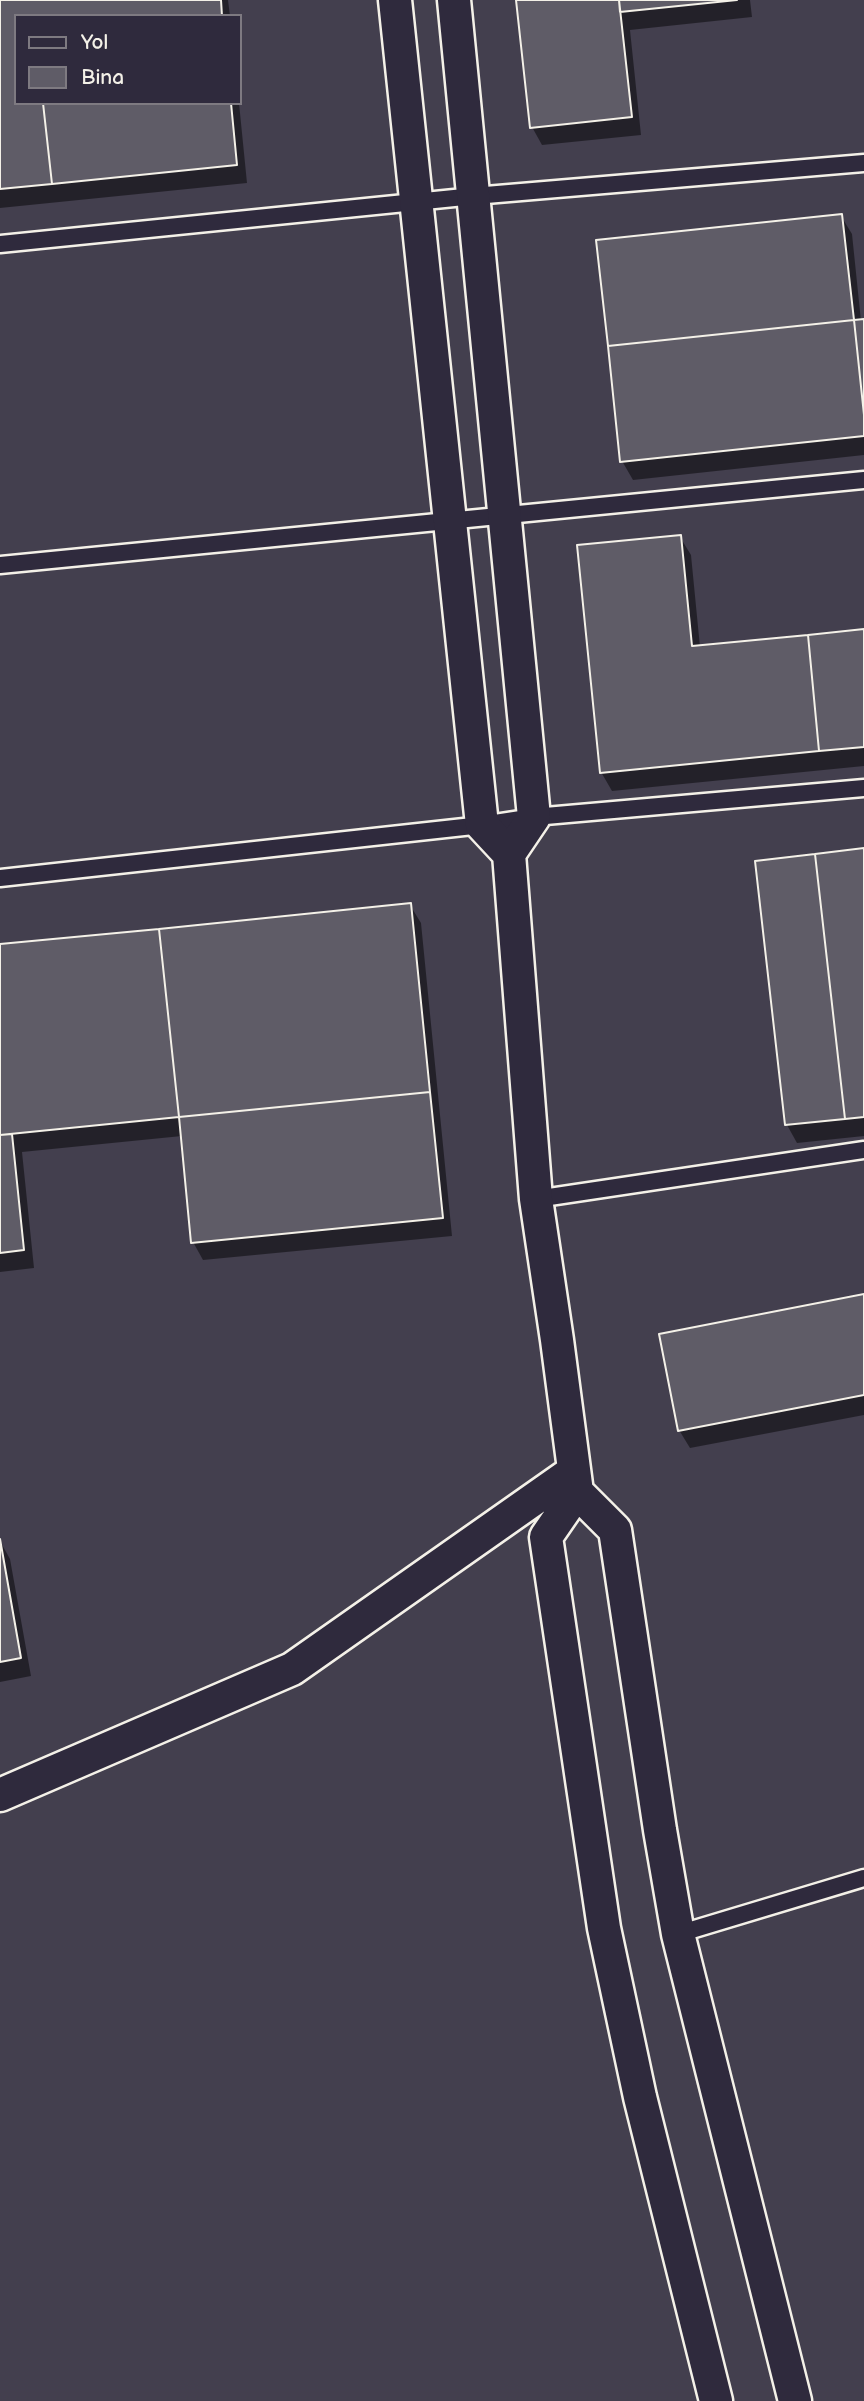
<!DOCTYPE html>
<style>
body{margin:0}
#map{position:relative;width:864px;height:2401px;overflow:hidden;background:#373244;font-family:"Balsamiq Sans",sans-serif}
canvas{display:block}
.legend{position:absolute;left:14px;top:14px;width:228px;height:91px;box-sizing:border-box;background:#2f2a3d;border:2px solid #7e7a81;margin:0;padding:9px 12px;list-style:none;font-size:21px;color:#f4f1e8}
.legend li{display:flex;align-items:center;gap:14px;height:35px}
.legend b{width:35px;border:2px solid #7e7a81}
</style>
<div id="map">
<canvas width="864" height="2401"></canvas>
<ul class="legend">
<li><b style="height:9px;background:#2f2a3d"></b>Yol</li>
<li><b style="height:19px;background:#5f5c67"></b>Bina</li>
</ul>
</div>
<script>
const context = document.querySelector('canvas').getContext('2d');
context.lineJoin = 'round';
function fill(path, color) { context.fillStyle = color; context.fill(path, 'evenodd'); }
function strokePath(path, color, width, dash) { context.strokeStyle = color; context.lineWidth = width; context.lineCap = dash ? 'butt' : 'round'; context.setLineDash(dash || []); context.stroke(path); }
fill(new Path2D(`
 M0 0H864V2401H0ZM16 16H240V103H16Z`), '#433f4e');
fill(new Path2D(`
 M0 0H228L230 16H16V103H239L247 183 0 208Z
 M518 0H750L752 17 630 30 641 135 542 145 532 127Z
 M841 216 852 234 861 321 864 320V455L633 480 622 461Z
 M680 537 691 555 700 647 864 631V766L612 791 601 772Z
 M864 850V1136L797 1143 787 1125Z
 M410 905 421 923 452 1236 203 1260 193 1242 182 1136 22 1152 34 1268 0 1272V946Z
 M864 1296V1415L690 1448 679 1430Z
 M0 1541 10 1559 31 1676 0 1682Z`), '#0007');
const building = new Path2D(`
 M0 0H221L222 16H16V103H43L52 184 0 189Z
 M516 0H619L632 117 530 128Z
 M619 0H737L620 12Z
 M43 103H231L237 165 52 184Z
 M842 214 854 320 608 346 596 240Z
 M864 319V415L854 320Z
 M854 320 864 415V436L620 462 608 346Z
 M681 535 692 646 808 635 819 751 600 773 577 545Z
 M864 629V747L819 751 808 635Z
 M864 848V1117L845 1119 815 854Z
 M815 854 845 1119 785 1125 755 861Z
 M411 903 430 1092 179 1117 159 929Z
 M159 929 179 1117 0 1135V944Z
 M430 1092 443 1218 191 1243 179 1117Z
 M12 1134 24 1250 0 1253V1135Z
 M864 1294V1395L678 1431 659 1334Z
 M0 1539 21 1658 0 1662Z`);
fill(building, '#5f5c67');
strokePath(building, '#f4f1e8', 2);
const service = new Path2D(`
 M0 244 474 196 864 163
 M0 565 864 480
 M0 878 482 825 534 817 864 788
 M536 1199 864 1150
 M678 1934 864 1878`);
const minor = new Path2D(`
 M395 0 482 825 509 854 536 1199 557 1340 577 1492 615 1530 660 1830 678 1934 795 2401
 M454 0 534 817 509 854
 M577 1492 546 1537 604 1928 640 2097 716 2401
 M0 1795 292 1669 574 1471`);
strokePath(service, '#f4f1e8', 21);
strokePath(minor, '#f4f1e8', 37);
strokePath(service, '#2f2a3d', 16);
strokePath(minor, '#2f2a3d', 32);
</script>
